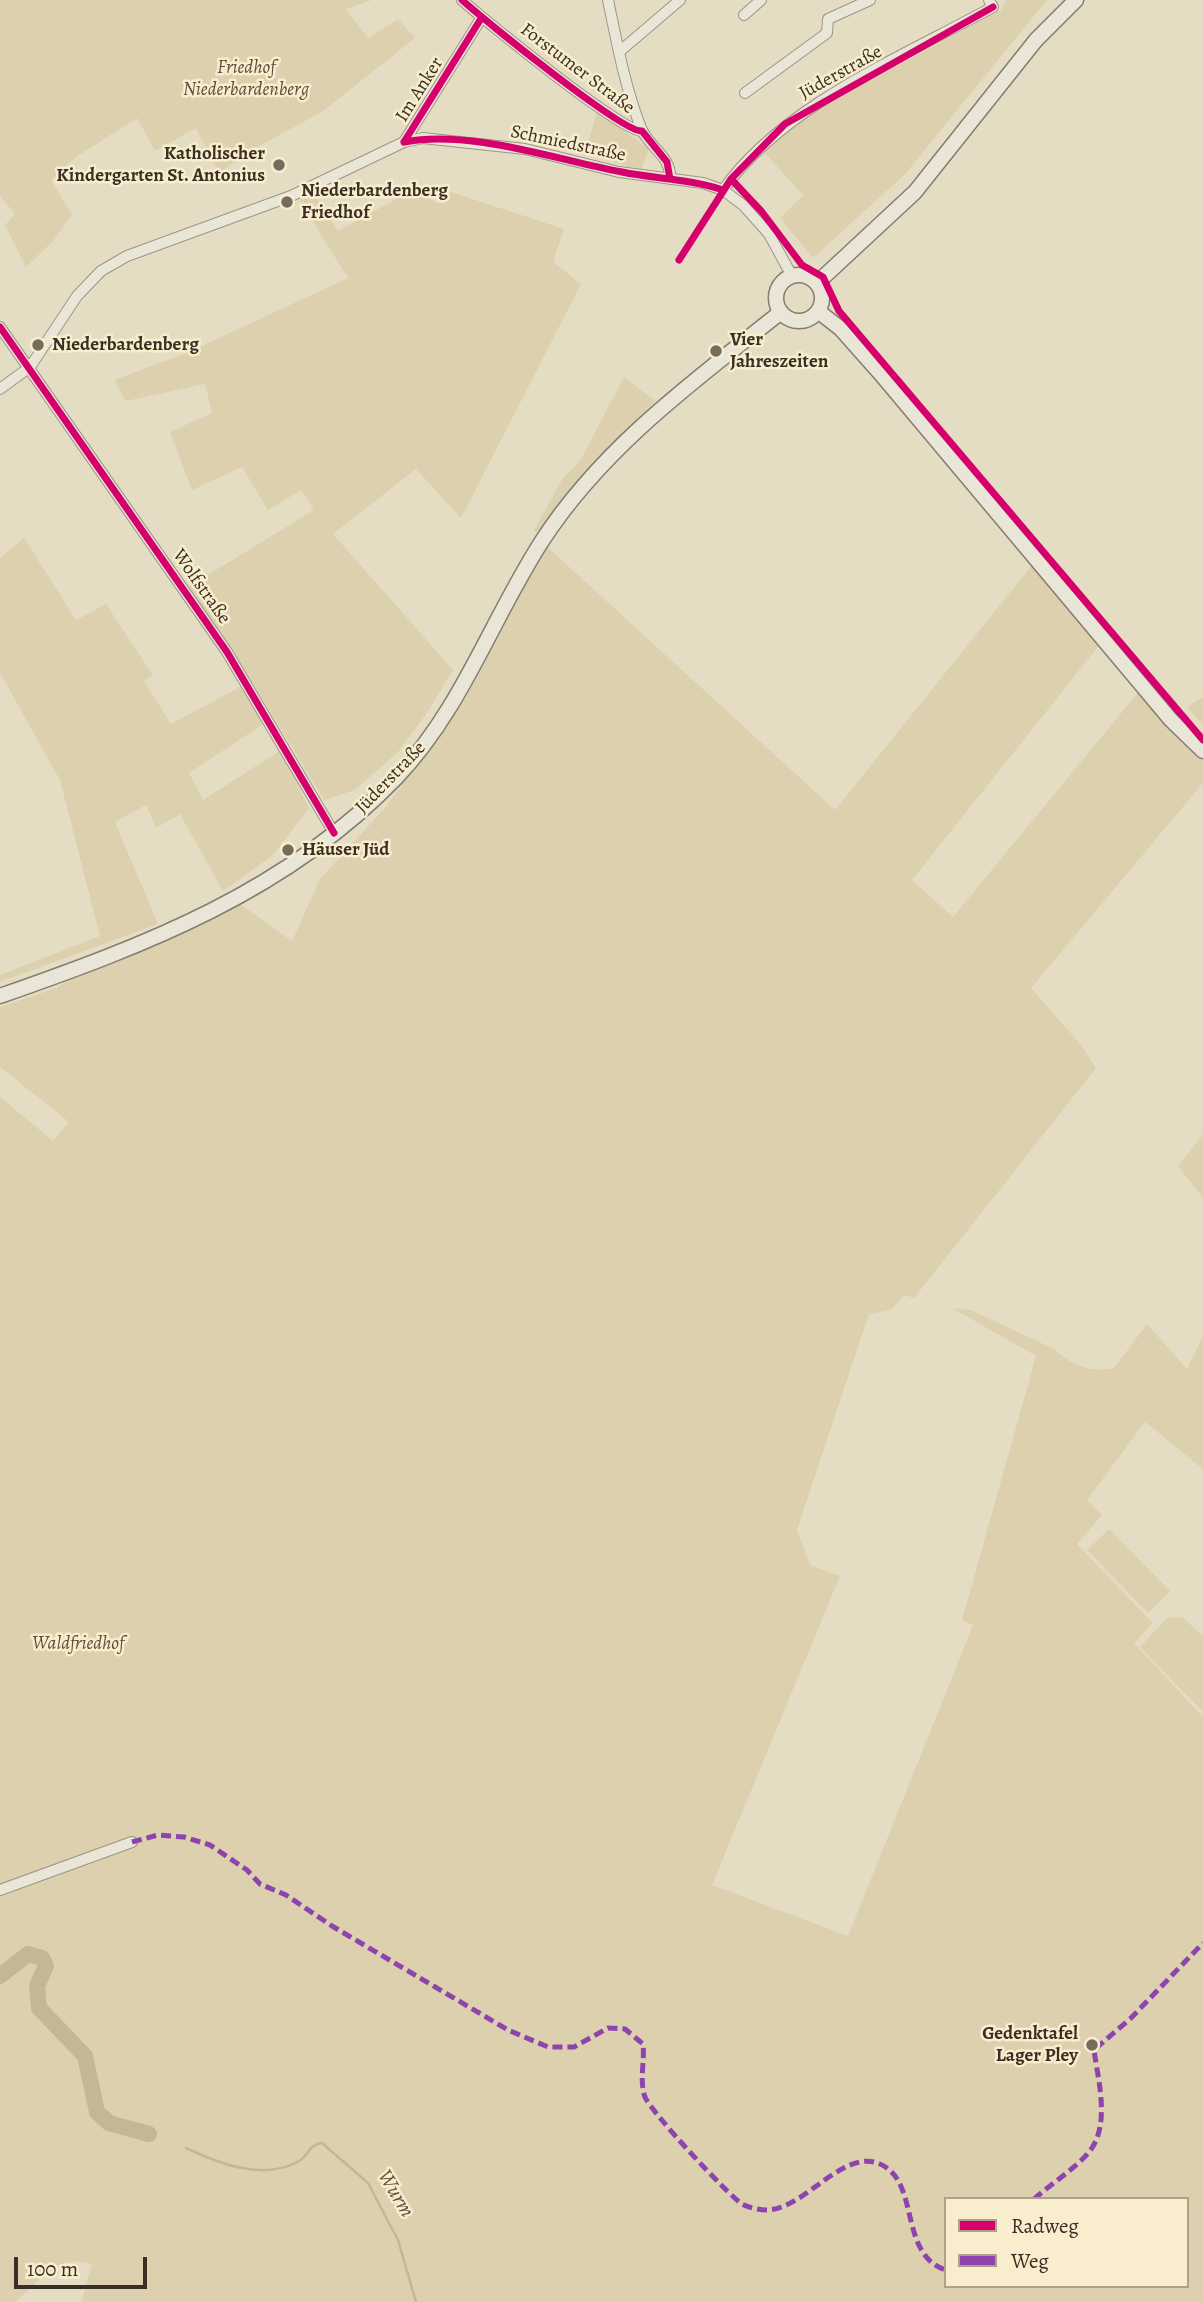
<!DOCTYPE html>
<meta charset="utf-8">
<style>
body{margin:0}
#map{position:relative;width:1203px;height:2302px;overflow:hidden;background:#e5ddc3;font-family:Alegreya,serif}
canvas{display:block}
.legend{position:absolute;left:944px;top:2197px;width:245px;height:91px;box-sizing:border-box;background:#f8eece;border:2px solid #aca18a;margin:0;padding:9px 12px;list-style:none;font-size:21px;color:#3a2e25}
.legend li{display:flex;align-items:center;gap:14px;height:35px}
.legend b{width:35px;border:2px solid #aca18a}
.scale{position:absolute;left:14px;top:2257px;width:133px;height:32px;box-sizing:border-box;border:4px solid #3a2e25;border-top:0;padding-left:9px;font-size:21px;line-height:24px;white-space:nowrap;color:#3a2e25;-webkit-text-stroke:5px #f8eece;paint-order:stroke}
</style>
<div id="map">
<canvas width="1203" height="2302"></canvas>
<ul class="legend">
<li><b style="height:9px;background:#d6006c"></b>Radweg</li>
<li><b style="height:9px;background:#8e44ad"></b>Weg</li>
</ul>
<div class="scale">100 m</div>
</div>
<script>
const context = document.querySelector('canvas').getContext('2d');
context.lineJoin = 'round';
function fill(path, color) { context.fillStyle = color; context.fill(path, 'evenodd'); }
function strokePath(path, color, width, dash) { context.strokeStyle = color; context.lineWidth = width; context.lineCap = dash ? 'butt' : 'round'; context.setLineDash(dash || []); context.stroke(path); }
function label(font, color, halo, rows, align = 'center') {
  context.font = font + ' Alegreya,serif'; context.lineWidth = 5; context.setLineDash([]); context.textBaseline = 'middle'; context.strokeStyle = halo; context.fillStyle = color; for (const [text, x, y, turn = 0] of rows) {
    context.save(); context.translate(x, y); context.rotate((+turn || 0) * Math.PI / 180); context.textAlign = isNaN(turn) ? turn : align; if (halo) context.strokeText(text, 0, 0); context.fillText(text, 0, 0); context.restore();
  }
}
fill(new Path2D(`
 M0 0H372L346 9 368 38 398 19 415 38 322 112 244 154 219 174 196 128 155 151 137 118 76 157 51 180 72 215 53 241 26 267 5 225 15 214 0 196Z
 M1007 0H1047L905 174 813 258 780 218 803 195 764 152 796 123 824 105 1001 10Z
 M597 111 649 149 641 170 585 154Z
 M414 189 438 204 451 192 564 229 553 262 581 284 461 518 416 469 333 534 453 670 427 713 398 752 355 790 324 800 251 680 188 587 314 510 301 490 268 510 242 467 192 490 170 432 212 413 205 384 126 401 114 380 189 352 348 278 298 198 313 192 338 231Z
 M624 377 655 401 581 476 537 533 534 530 563 478 580 461Z
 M24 538 76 620 106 604 153 675 144 681 171 724 242 686 265 723 189 773 203 800 281 750 309 808 272 856 223 891 180 814 156 828 146 805 115 822 158 924 0 982V975L100 936 60 780 0 673V558Z
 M543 543 835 810 1033 564 1100 644 912 880 953 917 1141 689 1203 758V783L1031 988 1081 1045 1096 1068 914 1298 904 1295 891 1310 869 1314 797 1530 810 1565 840 1576 712 1885 848 1936 973 1625 962 1620 1036 1356 952 1308 971 1310 1054 1349C1073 1366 1089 1373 1114 1368L1147 1324 1187 1369 1203 1336V1469L1145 1422 1087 1500 1102 1515 1077 1544 1153 1623 1134 1643 1203 1717V2302H81L92 2264C58 2252 40 2281 15 2302H0V1097L53 1141 69 1122 0 1067V1007L56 988 88 969 139 945 240 904 292 941 320 879 384 809 447 725 515 604ZM946 2199H1187V2286H946Z
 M1203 697V725L1187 707Z
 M1203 1135V1198L1178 1166Z
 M1109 1529 1170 1591 1148 1613 1087 1550Z
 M1182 1617 1203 1636V1712L1140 1647 1167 1618Z`), '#dcd0ae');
strokePath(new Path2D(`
 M186 2148C218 2163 262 2181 297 2162 308 2157 309 2144 322 2143L368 2183 398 2240 416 2302`), '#c3b796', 2.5);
strokePath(new Path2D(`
 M0 1976 28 1954 42 1958 46 1966 37 1986 39 2008 85 2056 97 2112 109 2123 149 2134`), '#c3b796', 16);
const street = new Path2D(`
 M462 0C484 20 623 133 642 131
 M608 0C617 43 625 87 641 128 649 148 672 156 670 179
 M744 15 761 0
 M619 52 680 0
 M745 93 827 33 828 19 870 0
 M404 142 482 17
 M723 190C783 105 904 56 993 7L989 0
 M0 327 227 652 334 833
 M0 389 30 367 77 296 101 271 127 256 291 196 404 142 423 138 525 149 619 172 703 183 723 190 743 205 769 234 792 276
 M0 1890 132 1842`);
const secondary = new Path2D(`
 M776 298a23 23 0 1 1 46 0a23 23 0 1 1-46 0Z
 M817 283 915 192 1036 40 1076 0
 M818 311 841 329 880 373 1171 720 1203 751
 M0 996C146 945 286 892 396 778 462 709 491 620 542 541 602 448 695 380 781 312`);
strokePath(street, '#9b9585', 12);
strokePath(secondary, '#837d70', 17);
strokePath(street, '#e9e6d8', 10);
strokePath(secondary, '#e9e6d8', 14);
strokePath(new Path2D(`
 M132 1842 158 1835 184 1837 210 1845 247 1870 260 1884 286 1895 332 1926 508 2030 548 2047H574L608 2028 625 2029 643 2044C645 2061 639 2081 645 2097 652 2113 727 2194 742 2204 750 2208 759 2210 768 2210 808 2208 848 2140 887 2168 918 2190 901 2256 946 2270
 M1034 2199C1051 2184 1076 2168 1089 2152 1111 2125 1098 2080 1094 2050L1131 2018 1203 1943`), '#8e44ad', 5, [10, 5]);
strokePath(new Path2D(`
 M462 0C484 20 623 133 642 131L667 162 670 179
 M404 142C470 129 557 160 622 172 656 179 691 179 723 190
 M404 142 482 17
 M731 179 762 212 802 265 823 277 839 311 1203 740
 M679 260 731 179 785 124 993 7
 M0 327 227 652 334 833`), '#d6006c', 7);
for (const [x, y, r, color] of [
 [279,165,7,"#766b5c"],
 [287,202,7,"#766b5c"],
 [38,345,7,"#766b5c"],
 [716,351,7,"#766b5c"],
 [288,850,7,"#766b5c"],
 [1092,2045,7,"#766b5c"]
]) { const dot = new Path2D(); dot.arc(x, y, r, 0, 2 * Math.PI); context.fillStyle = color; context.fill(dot); strokePath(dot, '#f8eece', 2.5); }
label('italic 19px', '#594c3d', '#f8eece', [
 ["Friedhof",246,68],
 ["Niederbardenberg",246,90],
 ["Waldfriedhof",78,1644]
]);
label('19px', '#3a2e25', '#f8eece', [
 ["Forstumer Straße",577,69,37],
 ["Jüderstraße",841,73,-29],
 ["Im Anker",420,90,-58],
 ["Schmiedstraße",568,144,12],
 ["Wolfstraße",201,587,55],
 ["Jüderstraße",391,778,-46]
]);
label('bold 19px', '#3a2e25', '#f8eece', [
 ["Katholischer",265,154,"right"],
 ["Kindergarten St. Antonius",265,176,"right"],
 ["Niederbardenberg",301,191],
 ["Friedhof",301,213],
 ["Vier",730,340],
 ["Jahreszeiten",730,362],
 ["Niederbardenberg",52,345],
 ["Häuser Jüd",302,850],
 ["Gedenktafel",1078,2034,"right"],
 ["Lager Pley",1078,2056,"right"]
], 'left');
label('italic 21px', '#5f5241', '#f8eece', [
 ["Wurm",395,2194,59]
]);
</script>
